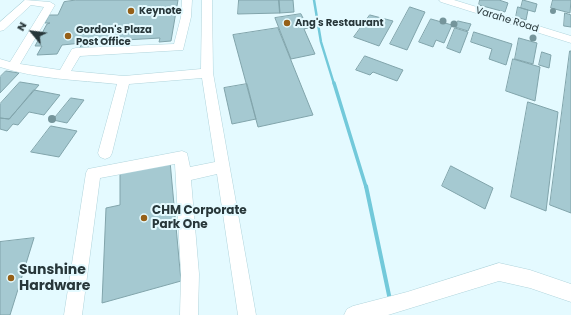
<!DOCTYPE html>
<style>
body{margin:0}
#map{position:relative;width:571px;height:315px;overflow:hidden;background:#e4faff;font-family:Poppins,sans-serif}
canvas{display:block}
.north{position:absolute;left:12px;top:12px;width:40px;height:40px;-webkit-text-stroke:3px #e4faff;paint-order:stroke;rotate:299deg;font-size:11px;font-weight:700;line-height:16px;text-align:center;color:#28373a}
.north::after{content:'';display:block;margin:auto;width:14px;height:18px;background:#28373a;clip-path:polygon(50% 0,100% 100%,50% 72%,0 100%)}
</style>
<div id="map">
<canvas width="571" height="315"></canvas>
<div class="north">N</div>
</div>
<script>
const context = document.querySelector('canvas').getContext('2d');
context.lineJoin = 'round';
function strokePath(path, color, width, dash) { context.strokeStyle = color; context.lineWidth = width; context.lineCap = dash ? 'butt' : 'round'; context.setLineDash(dash || []); context.stroke(path); }
function fill(path, color) { context.fillStyle = color; context.fill(path, 'evenodd'); }
function label(font, color, halo, rows, align = 'center') {
  context.font = font + ' Poppins,sans-serif'; context.lineWidth = 4; context.setLineDash([]); context.textBaseline = 'middle'; context.strokeStyle = halo; context.fillStyle = color; for (const [text, x, y, turn = 0] of rows) {
    context.save(); context.translate(x, y); context.rotate((+turn || 0) * Math.PI / 180); context.textAlign = isNaN(turn) ? turn : align; if (halo) context.strokeText(text, 0, 0); context.fillText(text, 0, 0); context.restore();
  }
}
strokePath(new Path2D(`
 M314 0 321 42 334 84`), '#72c9da', 2.5);
strokePath(new Path2D(`
 M334 83 366 187`), '#72c9da', 3.5);
strokePath(new Path2D(`
 M366 186 390 300`), '#72c9da', 4);
const building = new Path2D(`
 M76 0H178L171 41 159 42 160 38 90 42 87 49 79 50 82 43 62 45 57 54 37 55 42 46H35L47 24 50 23H45L49 15H58L64 2Z
 M239 0H279L280 13 238 14Z
 M279 0H293L294 12 280 13Z
 M480 0H499L508 3 505 12 479 5Z
 M523 0 537 4 535 12 521 8Z
 M553 0H571L570 13 551 8Z
 M410 7 425 12 407 50 390 44Z
 M518 7 528 10 526 20 516 17Z
 M565 13 571 15V27L564 26Z
 M301 14 308 28 304 29 315 54 291 59 275 18Z
 M370 15 393 21 379 46 354 37Z
 M431 19 452 25 444 43 436 40 433 47 419 42Z
 M458 21 471 24 468 31 455 27Z
 M278 28 313 115 258 127 233 35Z
 M455 28 468 32 460 53 447 48Z
 M474 32 512 44 506 65 489 59 492 49 471 42Z
 M519 38 537 43 533 64 515 59Z
 M570 51H571V213L550 205Z
 M542 52 551 55 549 68 539 65Z
 M365 56 403 70 397 81 373 72 370 75 356 70Z
 M513 59 540 67 535 101 506 91Z
 M6 71 19 73 0 93V77Z
 M20 82 39 85 9 119 0 118V104Z
 M247 84 256 119 232 124 224 88Z
 M34 90 60 95 44 115 29 112 18 125 13 124 7 131 0 129V118L9 119Z
 M71 98 84 100 67 123 53 120Z
 M528 102 558 112 546 211 511 197Z
 M51 126 77 131 59 157 31 152Z
 M170 161 181 281 102 303 106 208 120 205V172Z
 M451 166 493 188 485 209 442 186Z
 M34 238 10 315H0V242Z`);
fill(building, '#a5c9d1');
strokePath(building, '#81a4ab', 1);
const minor = new Path2D(`
 M25 0 50 2 55 5 20 64 60 70 72 49 76 48 174 44 181 17 182 0H192L191 17 183 50 80 56 71 71 124 76 201 69 202 0H212L213 73 256 315H238L217 174 191 180 199 274 198 315H180L181 274 175 164 100 178 82 315H64L86 173 88 169 182 151 187 153 190 167 215 162 202 78 129 84 112 153 110 157 105 159 100 157 98 153 117 84C78 80 37 79 0 67V59L10 62 44 7 31 5 4 30 0 31V22Z
 M439 0H454L571 36V43L441 2Z
 M499 263 530 270 571 284V302L530 288 499 281 388 315H344L347 309 353 306 407 292Z`);
strokePath(minor, '#b0d4dc', 1);
fill(minor, '#fff');
context.fillStyle = '#75959b';
for (const [x, y, r] of [
 [553,11,3],
 [443,21,3.5],
 [454,24,3.5],
 [533,38,3.5],
 [52,119,4]
]) { context.beginPath(); context.arc(x, y, r, 0, 2 * Math.PI); context.fill(); }
for (const [x, y, r, color] of [
 [131,11,4,"#966018"],
 [287,23,4,"#966018"],
 [68,36,4,"#966018"],
 [144,218,4,"#966018"],
 [11,278,4,"#966018"]
]) { const dot = new Path2D(); dot.arc(x, y, r, 0, 2 * Math.PI); context.fillStyle = color; context.fill(dot); strokePath(dot, '#e4faff', 1.5); }
label('bold 10px', '#28373a', '#e4faff', [
 ["Keynote",139,11],
 ["Ang's Restaurant",295,23],
 ["Gordon's Plaza",76,30],
 ["Post Office",76,42]
], 'left');
label('10px', '#28373a', '#e4faff', [
 ["Varahe Road",507,20,17]
]);
label('bold 12px', '#28373a', '#e4faff', [
 ["CHM Corporate",152,211],
 ["Park One",152,225]
], 'left');
label('bold 14px', '#28373a', '#e4faff', [
 ["Sunshine",19,270],
 ["Hardware",19,286]
], 'left');
</script>
